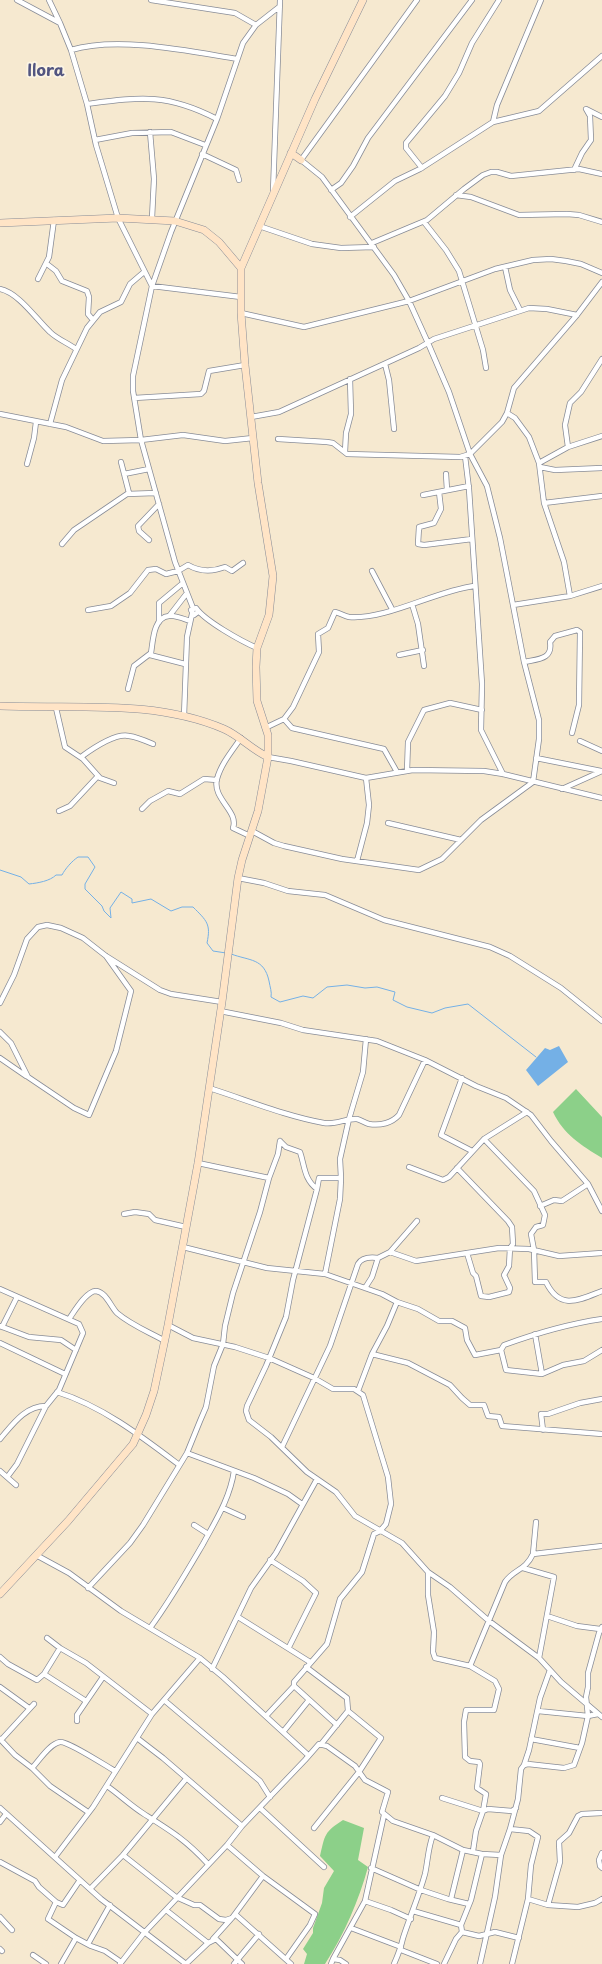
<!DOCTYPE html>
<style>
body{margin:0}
canvas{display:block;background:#f6e9d0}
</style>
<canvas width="602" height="1964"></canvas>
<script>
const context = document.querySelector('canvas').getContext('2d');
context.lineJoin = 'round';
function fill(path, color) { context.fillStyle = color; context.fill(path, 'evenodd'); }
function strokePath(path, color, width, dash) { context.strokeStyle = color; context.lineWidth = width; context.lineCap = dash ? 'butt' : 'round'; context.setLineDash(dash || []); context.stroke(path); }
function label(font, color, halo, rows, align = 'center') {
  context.font = font + ' "Playpen Sans",sans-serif'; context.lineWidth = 3.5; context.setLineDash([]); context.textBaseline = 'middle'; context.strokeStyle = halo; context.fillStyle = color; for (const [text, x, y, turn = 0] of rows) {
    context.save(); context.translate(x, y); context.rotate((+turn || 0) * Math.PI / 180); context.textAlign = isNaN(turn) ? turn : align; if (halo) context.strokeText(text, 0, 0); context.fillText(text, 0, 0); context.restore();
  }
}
fill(new Path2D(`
 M576 1089 602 1117V1158C581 1145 564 1135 553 1112Z
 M343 1820 364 1828 358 1860 368 1867C359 1900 344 1935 325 1964H304L307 1954 303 1949 313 1933V1928L322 1903 324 1888 334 1871 320 1856C325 1835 324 1832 343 1820Z`), '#8cd089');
fill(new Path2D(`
 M559 1046 568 1062 538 1086 526 1070 545 1048 550 1050Z`), '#74b0e6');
strokePath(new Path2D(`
 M0 870 21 877 29 884C38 883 50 881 56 875H62C65 869 72 861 78 857H88L95 867 85 884V889L102 906 104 911 111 918 110 908 121 892 132 899V903L151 899 171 911 182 907H193C207 921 211 924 207 943L213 951 226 953
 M231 954C250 961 264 958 269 981 270 987 272 992 271 997L280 1002 303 996 313 998 327 987 347 985 365 988 377 987 395 992 393 1000 407 1007 432 1013 445 1008 468 1004 536 1057`), '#74b0e6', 1);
const street = new Path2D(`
 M17 0 60 23 71 50 87 104 96 145 118 218 152 286 241 297
 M49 0 60 23
 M151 0 235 13 256 25
 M71 50C118 36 188 51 237 59
 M87 104C141 97 167 93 217 119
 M493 122 497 105 541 0
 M150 132 154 179 152 218
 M95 140 132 133 171 132 205 145
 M202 154 236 170 239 180
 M422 168 406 148V143L445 96 459 73 472 43 499 0
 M574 170 582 153 591 140 590 116 586 109 602 117
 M331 190 341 183 353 166 368 138 472 0
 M273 192 280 0
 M456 195 471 197 519 215 567 214 579 215 602 222
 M350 217 395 181 420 169 493 122 539 111 602 56
 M424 222 446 250 459 271 483 350 486 368
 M259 226 312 244 341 248 374 247
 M372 243 427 220 464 189 483 175 491 172H497L511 176 579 169 602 174
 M47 264 56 271 62 281 87 291 89 297 88 314 93 320
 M505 267 510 290 520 310
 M38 279 49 257 54 220
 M0 289C19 293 36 319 50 332 57 339 68 343 76 349
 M241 313 304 327 409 301 495 269 533 260 551 259 566 261 581 264 602 273
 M385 364 389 380 394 429
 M134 398 201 394 204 391 209 371 245 365
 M507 413 515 418 529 437 539 463 544 503 564 562 570 596
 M0 414 66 427 103 441 141 440 183 435 225 441 253 438
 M251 417 279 412 419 348 434 339 529 308 547 309 577 315
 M50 424 62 380 87 328 100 312 121 302 130 284 144 272
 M278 439 327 442 333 443 347 454 460 457 470 454 502 422 507 413 514 388 577 315 602 282
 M568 447 565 425 570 403 581 392 602 359
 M345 452 346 433 351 414 350 379
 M465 456 469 489 482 684 481 730 503 774
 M121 462 129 493
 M539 463 568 447 602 436
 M27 464 34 438 36 422
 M540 467 555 470 602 468
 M124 474 149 469
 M446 474 447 490
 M439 492 441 509 434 523 419 527 418 544 424 545 472 539
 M423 495 469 486
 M544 503 602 496
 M149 540 139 531 138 526 159 504
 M62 544 74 530 127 494 156 493
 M372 571 392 609
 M412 604 418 624 424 666
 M513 605 570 596 602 586
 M193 608 175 562 141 440 133 391V376L152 286 171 232 217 119 243 43 256 25 279 7
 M88 610 111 606 130 593 148 570 156 569 166 574 178 571 188 565C200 572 212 572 225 567L232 571 243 563
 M198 612 194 615 191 610 196 608C205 621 241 641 257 648
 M170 615 187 593
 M159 622V603L183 583
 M150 655 185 664
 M399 655 423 650
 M524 662C537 659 553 660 550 642L555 636 577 630 580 632 579 705 572 733
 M128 689 134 666 151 653C153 642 153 617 169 616 175 615 184 619 190 621
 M56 708 65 747 83 759 100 778 114 783
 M184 716 187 637 192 614
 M284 719 292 728 384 749 397 772
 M265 728 284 719 293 707 319 652 318 634 328 628 335 612C340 613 344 616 349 617 387 620 435 591 474 586
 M241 738C232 751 221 764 217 779 212 799 239 811 233 828L250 836
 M580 741 602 751
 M81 757C92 749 116 733 129 736 137 737 146 741 153 744
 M268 757 291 761 366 778 413 770 484 771 503 774 602 798
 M536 758 601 771
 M407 771 408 742 424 710 450 703 482 710
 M562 789 602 771
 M142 809 150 801 168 791 180 794 204 779 217 780
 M59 811 70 806 98 776
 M388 823 461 840
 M252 831 274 843 284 846 342 859 419 870 442 859 481 820 533 782 539 739V720L524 662 500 538 487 486 470 454 449 392 428 343 409 301 394 275 322 177 301 160 417 0
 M357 861 367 823 369 805 366 778
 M238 878 264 883 288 891 325 895 384 920 490 947 510 956 561 988 602 1021
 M0 1003 14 975 27 939 38 927 47 925 61 928 83 938 106 956 160 990 171 994 222 1002
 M220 1011 281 1023 303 1030 377 1041 425 1060 476 1086 506 1098 531 1115 551 1141 588 1184 602 1211
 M0 1032 11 1043 28 1077 74 1108 89 1115 116 1051 131 991 106 956
 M0 1058 26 1076
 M462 1078 441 1135 472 1151
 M209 1088C247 1100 285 1116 324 1123 336 1125 346 1118 357 1119 361 1120 365 1123 369 1124 380 1126 392 1123 399 1115L425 1060
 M484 1139 534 1191 545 1215 543 1225 536 1227 531 1234 534 1250 535 1282H546C560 1311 579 1300 602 1291
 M280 1141 286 1147 300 1152C305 1167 304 1179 317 1189L293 1280 286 1317 266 1366 247 1406 246 1411 249 1420 271 1437 307 1472 336 1492 355 1516 402 1543 428 1572V1595L434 1632 433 1652 435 1658 470 1666 495 1681 499 1689 494 1710H466L464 1722 465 1757 470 1761 479 1762 480 1764 477 1788 486 1794 483 1811 442 1798
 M198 1163 269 1178
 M409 1167 443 1180 449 1177 484 1139 527 1112
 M457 1168 508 1221 512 1227 513 1244 510 1248 509 1266 504 1275 510 1288 509 1292 489 1297 481 1296 476 1276 473 1273 467 1253
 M317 1189 319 1178H341
 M540 1206 554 1200 562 1201 588 1184
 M124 1214 135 1212 149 1214 155 1220 186 1227
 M183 1247 267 1268 325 1274 382 1294 397 1302 418 1309 439 1321H452L465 1328 467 1340 475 1355 501 1350
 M390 1252 416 1261 499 1248 529 1249 559 1256 602 1253
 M325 1274 340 1199 341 1178 340 1159 349 1119 363 1072 366 1039
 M365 1288 372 1277 378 1258 390 1252 417 1221
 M0 1289 79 1324 83 1333 59 1390 46 1406 17 1464 8 1476
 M69 1319C74 1312 86 1291 96 1291 106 1292 111 1307 117 1313 131 1325 149 1332 165 1341
 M602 1319C568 1324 537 1333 504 1345L501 1350 506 1370 542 1374 563 1365 584 1361 602 1350
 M168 1325 193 1338 235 1347 269 1358 314 1378 333 1389H354L363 1395 388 1477 391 1504 386 1524 380 1531 374 1534 362 1572 340 1599 327 1644 294 1682V1686L266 1716
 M0 1326 29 1337 61 1340 76 1350
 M2 1327 17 1297
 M535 1334 542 1374
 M0 1343 65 1374
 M372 1354 408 1363 450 1385 462 1398 470 1405H484L488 1416 499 1417 502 1426 602 1434
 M358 1391 372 1354 387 1326 397 1302
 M57 1392C102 1406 141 1436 178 1464
 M543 1430 541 1414H548L580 1403 602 1399
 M0 1439C13 1424 25 1406 46 1406
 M282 1447 330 1346 358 1264C362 1257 370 1257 378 1258
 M187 1453 254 1478 288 1494 302 1504
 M0 1471 16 1485
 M223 1508 243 1517
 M194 1525 208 1534
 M533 1554 536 1522
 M36 1555 69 1573 121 1611 200 1658 223 1677 308 1755
 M270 1560 303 1581 316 1593 289 1647
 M523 1568 554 1577 539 1658
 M428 1572 450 1587 489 1621 539 1658 561 1682 602 1717
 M88 1588 130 1543 143 1525 187 1453 200 1421 206 1407 214 1366 223 1344 225 1326 233 1293 260 1212 269 1178 278 1154 280 1141
 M547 1616 577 1626 600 1629
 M238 1617 310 1662
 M150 1628C170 1601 186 1573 203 1544 216 1520 230 1498 234 1471
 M47 1638 60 1648 86 1663 152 1714
 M0 1657 8 1664 37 1680 44 1674 60 1648
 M470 1666 505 1582C514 1569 525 1571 533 1554L602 1546
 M306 1667 347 1698 348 1711 322 1743
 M212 1669 251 1588 276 1553 317 1479
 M44 1674 86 1701
 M294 1686 337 1725
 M0 1687 29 1708
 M164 1700 260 1781 270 1797
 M538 1711 588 1716 598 1714
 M77 1721V1715L103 1677
 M283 1732 309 1700
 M137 1738 163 1758 242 1826
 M0 1739 15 1755 32 1768 50 1786 88 1812
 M531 1739 580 1748
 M1 1740 34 1704
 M524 1765 528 1764 564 1768 574 1765 582 1743 588 1716 586 1697 588 1687V1673L599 1633 602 1627
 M32 1768C39 1761 49 1744 60 1742 68 1741 106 1766 115 1771
 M107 1786C120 1795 131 1806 144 1814 171 1831 186 1840 208 1864
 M0 1808 101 1899 186 1964
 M260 1808 324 1867
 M0 1822 6 1814
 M314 1828 359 1772 381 1738 348 1711
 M510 1829 518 1799 521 1769 524 1765 529 1750 540 1698 550 1670
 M227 1845 263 1876 315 1914 310 1925 286 1959
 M473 1851 476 1831 483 1811 488 1809 512 1811 516 1808
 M602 1853 599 1860 600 1866 602 1868
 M123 1855 176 1897 194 1905H200L219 1919 226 1920 232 1918 263 1876
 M55 1857 93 1807 152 1714 200 1658
 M0 1862 35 1881 39 1887 56 1902
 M371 1868 421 1890 448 1899 469 1904
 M80 1880 63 1905 56 1902 48 1919 76 1938 91 1946 105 1951 121 1962
 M90 1889 123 1855 186 1779
 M451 1899 463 1850
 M365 1901 391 1910 411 1919
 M548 1905 560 1862 559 1842 569 1833 578 1816 582 1814 602 1813
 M166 1910 208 1943
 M413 1911 461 1925
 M235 1914 291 1964
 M0 1917 12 1930
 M351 1928 401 1947
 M462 1932 461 1925 471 1900 482 1854
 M213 1939 231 1919
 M88 1944 110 1905
 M0 1949 2 1951
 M401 1950 437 1964
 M33 1955 46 1964
 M333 1959 365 1901 384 1815
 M61 1964 76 1938
 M120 1964 144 1933 227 1845 242 1826 305 1760 319 1744 327 1746 355 1766 365 1780 388 1792 382 1812 393 1821 433 1835 463 1850 482 1854 501 1855 510 1829 529 1831 538 1837 531 1865 528 1899 548 1905 578 1907 595 1903 602 1899
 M186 1964 208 1943 216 1939 242 1964
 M234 1964 259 1934
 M331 1964 333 1959 340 1960 346 1964
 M394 1964C398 1955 401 1947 403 1938 410 1916 419 1896 425 1874 428 1860 428 1848 433 1835
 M444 1964 456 1939 462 1932 479 1936 495 1932 519 1938
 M480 1964 495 1897 501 1855
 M512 1964 528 1899`);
const secondary = new Path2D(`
 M291 153 301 160
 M0 223 118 218 175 221 204 230 219 242 241 268
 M0 706C74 709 154 699 224 729 240 736 252 750 268 757
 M0 1594 68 1521 133 1444 146 1415 154 1391 168 1325 198 1163 222 1002 238 878 242 860 258 811 268 757V735L257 701 256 667 257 648 269 615 273 576 258 483 245 365 241 313V268L315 99 363 0`);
strokePath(street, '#888c97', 6);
strokePath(secondary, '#888c97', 8);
strokePath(street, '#fff', 4.5);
strokePath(secondary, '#ffe4c6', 7);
label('bold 16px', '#525580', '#fcf5e5', [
 ["Ilora",46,72]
]);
</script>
